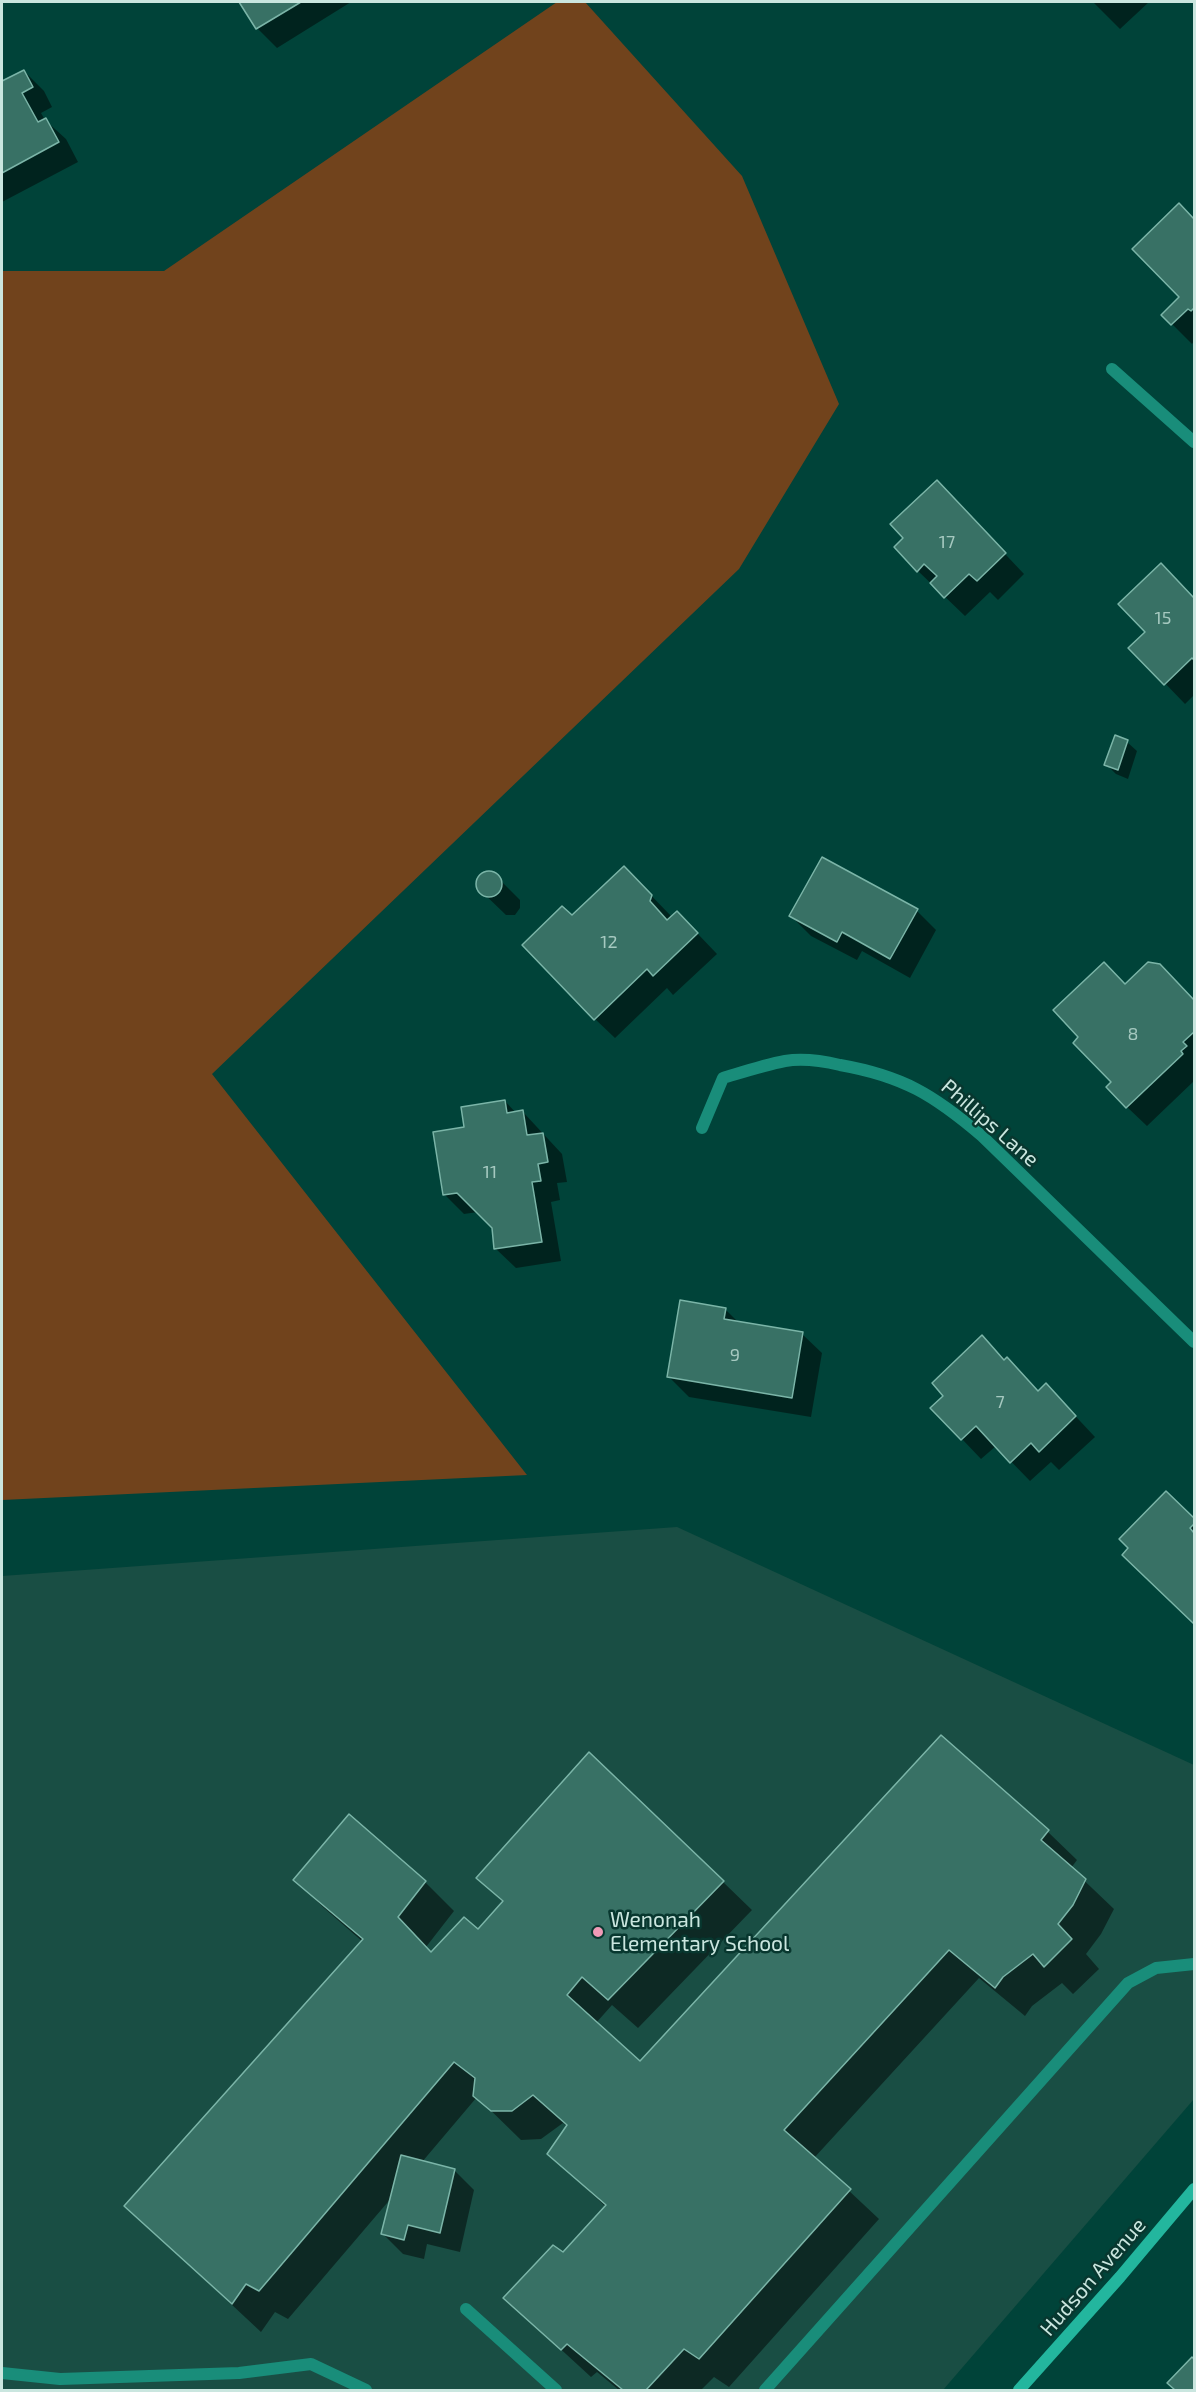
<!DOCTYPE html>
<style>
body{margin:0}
#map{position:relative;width:1196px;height:2392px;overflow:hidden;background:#004339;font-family:"Exo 2",sans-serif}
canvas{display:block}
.frame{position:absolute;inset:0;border:3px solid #cae6df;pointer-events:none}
</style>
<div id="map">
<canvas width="1196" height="2392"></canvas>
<div class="frame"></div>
</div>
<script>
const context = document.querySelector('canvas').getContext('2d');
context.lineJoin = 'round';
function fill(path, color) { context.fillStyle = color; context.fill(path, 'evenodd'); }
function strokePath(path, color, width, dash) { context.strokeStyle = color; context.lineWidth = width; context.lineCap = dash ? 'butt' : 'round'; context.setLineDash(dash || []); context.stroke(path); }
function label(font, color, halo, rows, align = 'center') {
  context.font = font + ' "Exo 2",sans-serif'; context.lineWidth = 5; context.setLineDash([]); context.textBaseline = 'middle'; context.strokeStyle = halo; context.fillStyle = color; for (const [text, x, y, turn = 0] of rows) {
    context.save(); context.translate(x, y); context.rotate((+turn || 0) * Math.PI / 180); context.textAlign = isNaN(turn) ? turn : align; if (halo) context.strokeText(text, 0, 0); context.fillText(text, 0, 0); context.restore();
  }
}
fill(new Path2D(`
 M677 1527 1194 1765V2099L943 2390H2V1576Z`), '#194e44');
fill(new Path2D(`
 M557 2H585L742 176 839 404 739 569 212 1074 527 1475 2 1500V271H164Z`), '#71431c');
fill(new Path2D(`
 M240 2H351L277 48 257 28Z
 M1093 2H1149L1120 29Z
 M24 71 44 91 52 107 41 113 45 120 66 139 78 162 2 202V83Z
 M1179 205 1194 221V341L1192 344 1163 315 1181 297Z
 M956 502 1024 574 998 600 990 592 965 616 918 571Z
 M1161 565 1194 599V695L1185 704 1131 648 1147 632Z
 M1127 742 1137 751 1128 779 1116 774 1106 764Z
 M493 873 520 900V908L515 915H506L479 889 478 880 484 874Z
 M643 887 671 916 669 921 697 933 717 954 673 995 667 988 615 1038 595 1019 572 917Z
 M917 911 936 930 910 978 862 951 857 960 811 936 791 916Z
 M1159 965 1194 1001V1081L1147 1126 1127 1107 1113 1082 1126 986Z
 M505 1101 516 1113 523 1112 562 1154 567 1182 557 1183 560 1200 551 1202 561 1261 516 1268 496 1249 493 1227 478 1212 464 1214 445 1195 466 1129Z
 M725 1309 739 1323 802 1334 822 1353 811 1417 689 1397 669 1377Z
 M982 1337 1039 1392 1065 1405 1095 1437 1059 1470 1051 1462 1030 1481 996 1446 981 1459 962 1439 945 1396Z
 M1166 1493 1194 1520V1623L1144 1574Z
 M941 1737 1048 1832 1077 1860 1071 1868 1114 1909 1101 1934 1086 1954 1099 1969 1073 1994 1062 1983 1032 2006 1025 2016 979 1978 814 2158 879 2219 729 2387 714 2377 701 2390H619L597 2372 591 2377 505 2298 563 2254 606 2207 549 2154 568 2127 563 2123 541 2139 521 2140 477 2097 422 2162 455 2171 474 2190 460 2252 427 2244 424 2259 403 2254 383 2234 393 2196 288 2319 275 2312 261 2332 126 2206 363 1942 324 1908 295 1880 425 1882 454 1911 426 1947 432 1953 479 1931 504 1903 478 1878 723 1882 752 1910 638 2028 612 2005 596 2023 640 2063Z
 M1192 2359 1194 2361V2390H1177L1169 2383Z`), '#0007');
const building = new Path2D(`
 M239 2H301L256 29Z
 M24 70 33 87 22 93 38 122 46 118 59 142 2 173V81Z
 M1179 203 1194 219V308L1191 311 1188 309 1171 325 1161 315 1179 297 1132 249Z
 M937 480 1006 553 977 581 969 574 944 598 930 583 937 576 924 564 917 572 894 547 903 538 890 524Z
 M1161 563 1194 598V660L1192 658 1164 685 1128 648 1145 632 1118 604Z
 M1115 735 1128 740 1118 770 1104 765Z
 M822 857 918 909 890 959 842 932 837 942 789 916Z
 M624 866 652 895 650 901 667 920 677 911 698 933 653 976 647 969 594 1020 522 945 562 906 572 915Z
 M476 884a13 13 0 1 1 26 0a13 13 0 1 1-26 0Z
 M1104 962 1125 984 1148 962 1160 964 1194 1000V1032L1183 1042 1187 1046 1181 1051 1183 1054 1126 1108 1106 1087 1111 1082 1073 1043 1078 1037 1053 1010Z
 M505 1100 507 1113 523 1110 527 1135 543 1133 548 1162 538 1164 541 1181 532 1182 542 1242 494 1249 492 1228 457 1193 443 1195 433 1132 464 1127 461 1107Z
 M680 1300 726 1308 724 1319 803 1332 792 1398 667 1377Z
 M982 1335 1004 1360 1007 1357 1038 1391 1046 1383 1076 1416 1039 1452 1031 1443 1010 1463 976 1426 961 1440 930 1408 943 1396 932 1383Z
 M1166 1491 1194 1518V1524L1190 1528 1194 1533V1624L1122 1555 1128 1548 1119 1539Z
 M941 1735 1049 1830 1041 1840 1086 1879 1073 1905 1058 1924 1072 1939 1044 1967 1033 1954 1003 1977 995 1988 949 1950 784 2130 851 2189 699 2359 684 2349 646 2390H623L567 2344 561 2350 503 2298 553 2245 563 2252 606 2205 547 2154 567 2125 533 2095 512 2111H491L473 2096 475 2078 454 2062 259 2291 246 2284 232 2304 124 2206 363 1939 293 1880 349 1814 426 1881 398 1917 431 1952 464 1917 478 1929 503 1901 476 1878 589 1752 724 1881 608 2000 582 1977 567 1995 640 2061Z
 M401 2155 455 2169 440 2233 408 2225 404 2240 381 2234Z
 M1192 2357 1194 2359V2390H1175L1167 2383Z`);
fill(building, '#387165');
strokePath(building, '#7bb5a8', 1.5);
strokePath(new Path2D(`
 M466 2309 556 2390
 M2 2373 60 2379 239 2373 311 2364 366 2390
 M765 2390 1128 1983 1156 1968 1194 1964`), '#198d7a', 12);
strokePath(new Path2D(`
 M1112 369 1194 442
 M702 1128 723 1078C743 1072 764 1065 785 1061 803 1058 823 1061 840 1065 903 1076 934 1095 982 1136L1194 1342`), '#198d7a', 12);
strokePath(new Path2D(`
 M1019 2390 1120 2277 1194 2189`), '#23b69e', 12);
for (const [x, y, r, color] of [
 [598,1932,6,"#f09ab6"]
]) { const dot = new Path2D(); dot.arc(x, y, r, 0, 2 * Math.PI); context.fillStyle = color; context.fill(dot); strokePath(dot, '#08372f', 2); }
label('18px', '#a6c9c0', null, [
 ["17",947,542],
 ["15",1163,618],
 ["12",609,942],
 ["8",1133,1034],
 ["11",490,1172],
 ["9",735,1355],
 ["7",1000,1402]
]);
label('21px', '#cae6df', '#08372f', [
 ["Phillips Lane",990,1123,41],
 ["Hudson Avenue",1093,2277,-49]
]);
label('21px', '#cae6df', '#08372f', [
 ["Wenonah",610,1920],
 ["Elementary School",610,1944]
], 'left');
</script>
